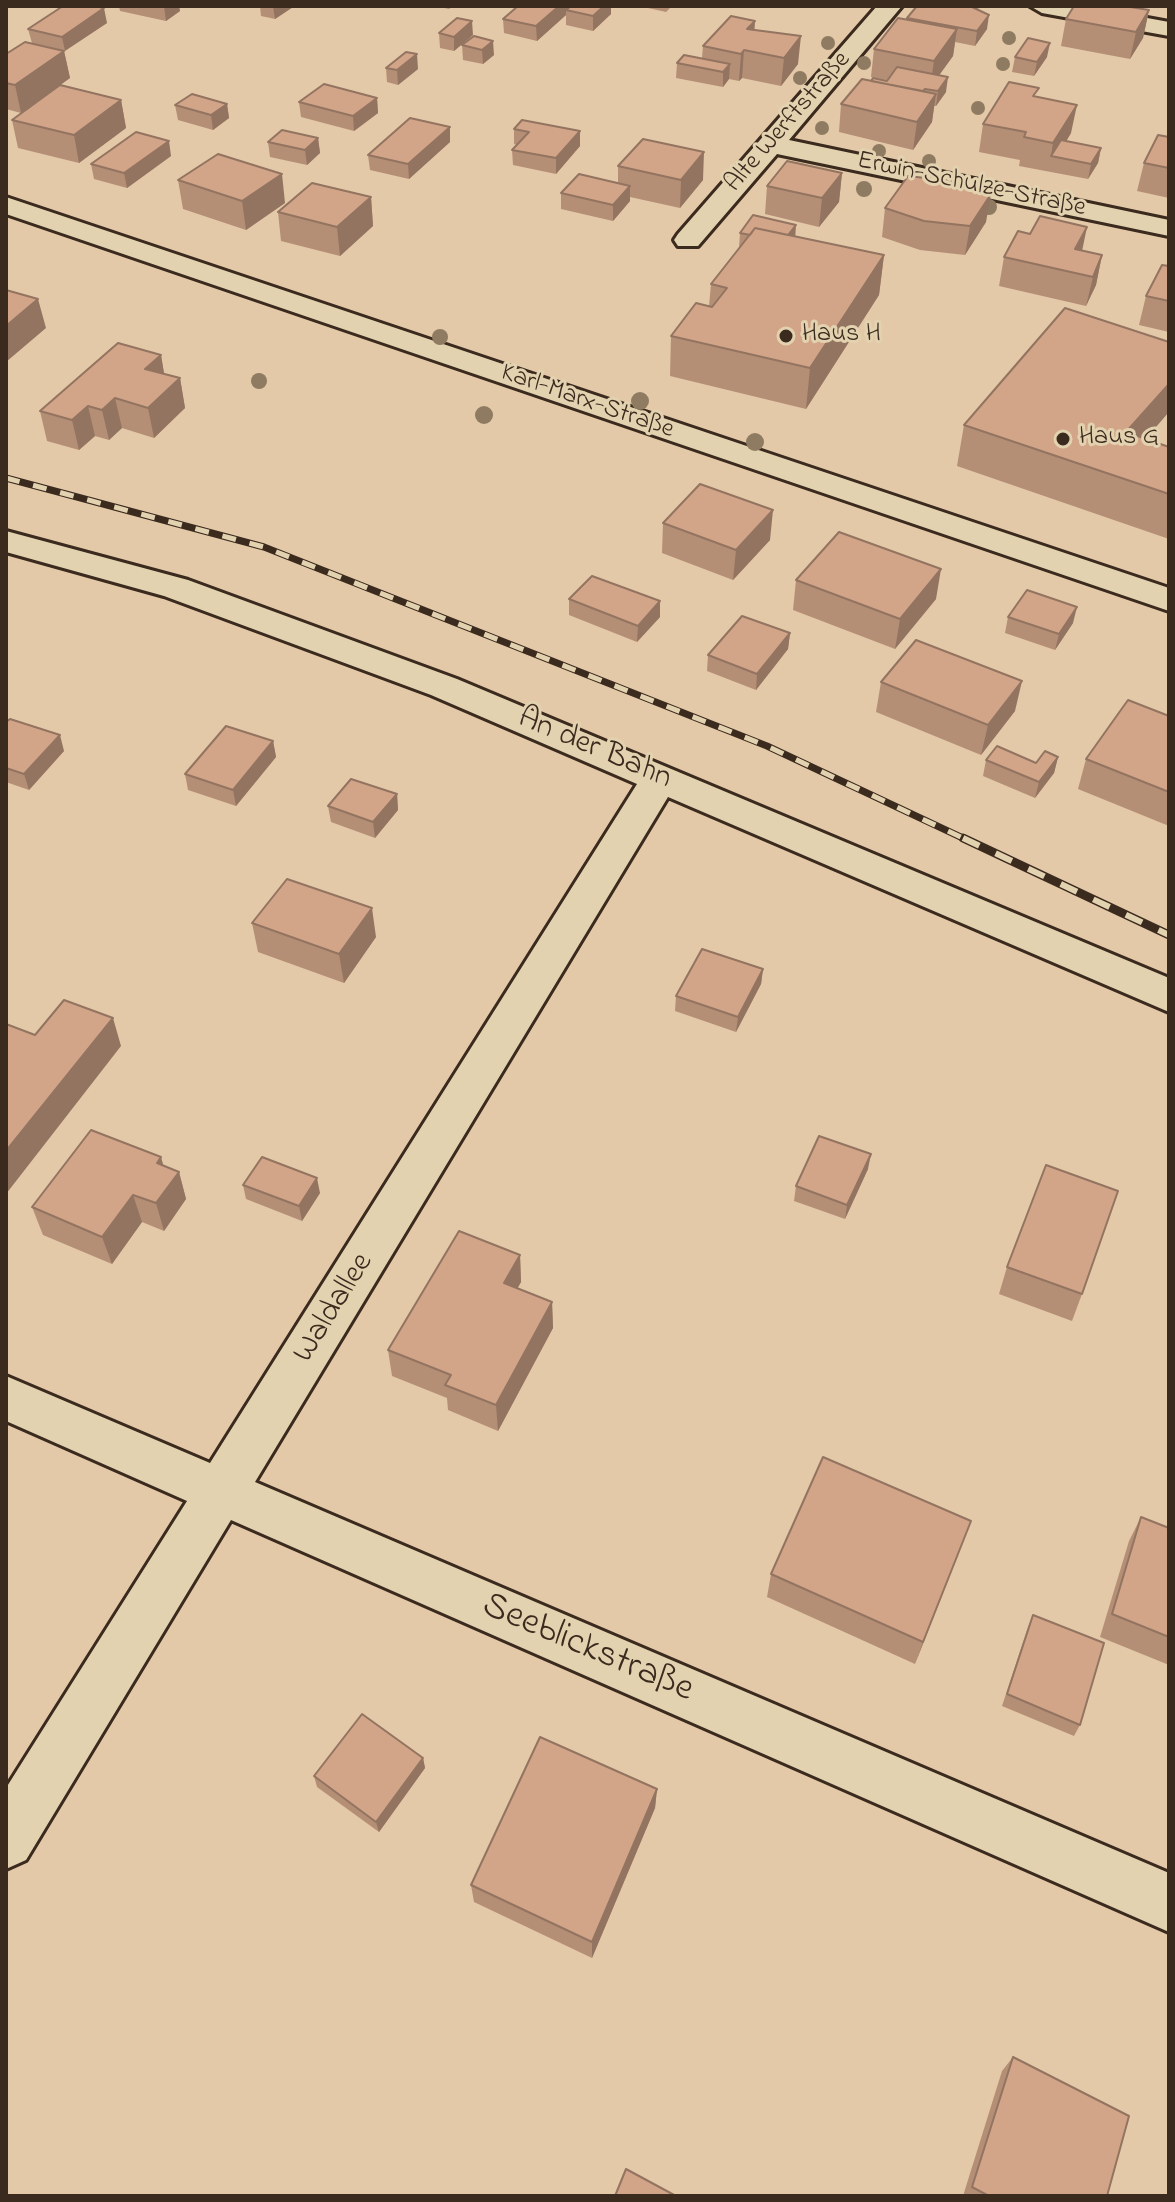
<!DOCTYPE html>
<meta charset="utf-8">
<style>
body{margin:0}
#map{position:relative;width:1175px;height:2202px;overflow:hidden;background:#e3c9a7;font-family:"Indie Flower",sans-serif}
canvas{display:block}
.frame{position:absolute;inset:0;border:8px solid #3b2a1e;pointer-events:none}
</style>
<div id="map">
<canvas width="1175" height="2202"></canvas>
<div class="frame"></div>
</div>
<script>
const context = document.querySelector('canvas').getContext('2d');
context.lineJoin = 'round';
function strokePath(path, color, width, dash) { context.strokeStyle = color; context.lineWidth = width; context.lineCap = dash ? 'butt' : 'round'; context.setLineDash(dash || []); context.stroke(path); }
function fill(path, color) { context.fillStyle = color; context.fill(path, 'evenodd'); }
function label(font, color, halo, rows, align = 'center') {
  context.font = font + ' "Indie Flower",sans-serif'; context.lineWidth = 6; context.setLineDash([]); context.textBaseline = 'middle'; context.strokeStyle = halo; context.fillStyle = color; for (const [text, x, y, turn = 0] of rows) {
    context.save(); context.translate(x, y); context.rotate((+turn || 0) * Math.PI / 180); context.textAlign = isNaN(turn) ? turn : align; if (halo) context.strokeText(text, 0, 0); context.fillText(text, 0, 0); context.restore();
  }
}
const minor = new Path2D(`
 M877 6H902L789 140 1169 220V236L777 154 698 246H678L674 240 678 234Z
 M1030 6H1082L1169 22V36L1042 13Z
 M6 197 1169 588V611L6 214Z
 M6 531 188 580 457 679 1169 978V1012L668 797 255 1482 1169 1873V1932L231 1520 26 1860 6 1869V1788L187 1501 6 1421V1376L210 1463 637 784 431 695 164 596 6 552Z`);
strokePath(minor, '#3b2a1e', 6);
fill(minor, '#e3d2af');
const railFar1 = new Path2D(`
 M6 478 264 547 767 746 967 840`);
const rail = new Path2D(`
 M963 838 1169 935`);
strokePath(railFar1, '#3b2a1e', 7);
strokePath(rail, '#3b2a1e', 9);
strokePath(railFar1, '#e3d2af', 5, [14]);
strokePath(rail, '#e3d2af', 6, [18]);
context.fillStyle = '#8e7b62';
for (const [x, y, r] of [
 [1009,38,7],
 [828,43,7],
 [864,63,7],
 [1003,64,7],
 [800,78,7],
 [978,108,7],
 [822,128,7],
 [879,151,7],
 [929,161,7],
 [864,189,8],
 [989,207,8],
 [440,337,8],
 [259,381,8],
 [640,401,9],
 [484,415,9],
 [755,442,9]
]) { context.beginPath(); context.arc(x, y, r, 0, 2 * Math.PI); context.fill(); }
fill(new Path2D(`
 M119 6H179L180 11 166 21 120 11Z
 M260 6H293V7L275 19 261 16Z
 M435 6H453L449 9Z
 M518 6H611V14L593 31 566 25V15L537 41 504 33 503 19Z
 M639 6H672L666 12Z
 M917 6H979L978 10 987 29 975 46 955 42 953 56 939 75 946 92 936 106H934L932 122 913 150 839 132 841 104 871 81 887 80 871 77 874 49 907 20V18Z
 M1149 10 1143 38 1130 59 1061 46 1066 19Z
 M755 21 754 30 798 64 781 86 742 78 739 81 729 79 723 87 676 78 677 63 702 58 703 46Z
 M107 23 64 51 70 78 21 113 6 109V54L32 43 28 29Z
 M439 33 473 35 454 51 440 48Z
 M474 36 494 55 483 64 463 60 462 45Z
 M1015 57H1047L1034 76 1012 72Z
 M386 68 418 69 398 85 387 82Z
 M1037 97 1071 133 1066 141 1101 148 1098 163 1088 179 1019 166 1020 160 979 152 983 124Z
 M377 98 378 113 354 131 301 117 299 102Z
 M121 100 126 128 79 163 18 148 12 120Z
 M227 104 229 118 213 130 178 120 175 105Z
 M450 127V142L409 179 370 170 368 155Z
 M514 129 580 131V146L556 174 513 165 512 150 517 145 514 144Z
 M1169 137V198L1137 191 1144 163Z
 M318 138 320 153 307 165 270 157 268 142Z
 M171 156 127 188 94 179 91 164Z
 M618 166 703 180 680 208 630 197V201L613 221 561 209V193L618 183Z
 M842 173 839 202 819 227 765 214 767 186Z
 M178 180 285 203 246 230 183 209Z
 M371 197 373 226 340 256 281 241 278 212Z
 M885 208 986 222 965 255 920 250 882 237Z
 M740 233 795 236 884 255 879 295 806 409 670 376 671 336 709 306 711 284 739 248Z
 M1082 251 1102 255 1096 285 1086 306 999 286 1004 257Z
 M1169 266V332L1139 325 1146 296Z
 M161 355 164 374 180 378 185 408 154 438 122 428 109 440 95 436 79 450 47 441 40 411Z
 M964 425 1146 439 1169 447V539L957 466Z
 M663 523 770 540 733 580 662 553Z
 M796 580 936 599 895 649 793 610Z
 M569 599 660 617 637 642 569 615Z
 M1008 617 1073 623 1055 650 1005 633Z
 M790 633 788 649 756 690 707 671 708 655Z
 M881 682 1015 711 981 755 876 712Z
 M1169 716V826L1078 789 1086 759Z
 M6 722 64 751 29 790 6 782Z
 M273 741 276 757 236 806 188 790 185 774Z
 M1058 757 1054 773 1035 798 983 776 986 760 1036 763Z
 M397 794 398 810 375 838 331 822 328 806Z
 M252 923 376 937 344 983 258 952Z
 M763 969 761 984 736 1032 675 1011 676 996Z
 M163 1165 179 1172 186 1199 164 1231 142 1222 112 1264 43 1235 32 1207Z
 M868 1169 845 1219 794 1201 796 1186Z
 M243 1185 320 1193 302 1221 246 1199Z
 M520 1255 521 1282 517 1289 552 1302 553 1328 498 1431 448 1410 447 1398 392 1376 388 1350Z
 M1007 1267 1082 1294 1072 1321 999 1294Z
 M1141 1517 1169 1528V1665L1100 1637 1129 1541Z
 M971 1521 915 1664 767 1597 771 1574Z
 M1033 1615 1080 1725 1074 1736 1002 1706 1028 1627Z
 M423 1758 425 1768 379 1832 317 1787 314 1776Z
 M657 1789 655 1808 592 1958 474 1902 471 1885Z
 M1013 2057 1107 2196H963L1002 2071Z`), '#b58e76');
fill(new Path2D(`
 M164 6H179L180 11 166 21Z
 M273 6H293V7L275 19Z
 M559 6H575L566 10V15L537 41 536 26Z
 M604 6H611V14L593 31V16Z
 M104 8 107 23 65 51 62 37Z
 M1149 10 1143 38 1130 59 1136 32Z
 M989 15 987 29 975 46 977 31Z
 M472 21 473 35 454 51V37Z
 M755 21 753 48 747 29Z
 M957 29 953 56 930 88 934 61Z
 M801 36 798 64 781 86 784 58Z
 M493 41 494 55 483 64 482 50Z
 M1050 43 1047 57 1034 76 1037 62Z
 M744 50 742 78 739 81 741 54Z
 M64 51 70 78 21 113 15 85Z
 M417 54 418 69 398 85 397 70Z
 M730 64 729 79 723 87V72Z
 M948 77 946 92 936 106 938 91Z
 M936 94 932 122 913 150 917 122Z
 M377 98 378 113 354 131 353 116Z
 M121 100 126 128 79 163 74 135Z
 M227 104 229 118 213 130 211 115Z
 M1077 105 1071 133 1057 157 1051 156 1053 143Z
 M450 127V142L409 179 408 164Z
 M580 131V146L556 174V158Z
 M318 138 320 153 307 165 305 150Z
 M169 141 171 156 127 188 124 173Z
 M1101 148 1098 163 1088 179 1091 164Z
 M704 152 703 180 680 208 681 180Z
 M842 173 839 202 819 227 822 198Z
 M282 174 285 203 246 230 242 201Z
 M630 186V201L613 221V205Z
 M991 194 986 222 965 255 970 226Z
 M371 197 373 226 340 256 337 227Z
 M796 225 795 240 783 242Z
 M1087 227 1081 256 1075 249Z
 M884 255 879 295 806 409 810 368Z
 M1102 255 1096 285 1086 306 1093 277Z
 M38 299 46 328 6 362V326Z
 M161 355 166 385 145 369Z
 M180 378 185 408 154 438 148 408Z
 M1169 384V412L1116 473 1126 432Z
 M115 398 122 428 109 440 102 410Z
 M88 406 95 436 79 450 72 420Z
 M773 510 770 540 733 580 736 550Z
 M941 569 936 599 895 649 900 619Z
 M660 601V617L637 642 638 626Z
 M1077 607 1073 623 1055 650 1059 634Z
 M790 633 788 649 756 690 757 674Z
 M1022 681 1015 711 981 755 988 725Z
 M60 735 64 751 29 790 24 774Z
 M273 741 276 757 236 806 233 790Z
 M1058 757 1054 773 1035 798 1039 782Z
 M397 794 398 810 375 838 373 822Z
 M372 908 376 937 344 983 339 954Z
 M763 969 761 984 736 1032 738 1017Z
 M113 1018 121 1046 6 1194V1151Z
 M871 1154 868 1169 845 1219 847 1205Z
 M161 1157 169 1185 179 1172 186 1199 164 1231 156 1203 157 1163Z
 M317 1178 320 1193 302 1221 299 1206Z
 M133 1195 142 1222 112 1264 102 1237Z
 M520 1255 521 1282 505 1310 504 1283Z
 M552 1302 553 1328 498 1431 496 1405Z
 M971 1521 962 1545 915 1664 923 1642Z
 M423 1758 425 1768 379 1832 376 1822Z
 M657 1789 655 1808 592 1958V1942Z`), '#937460');
const building = new Path2D(`
 M63 6H94L104 8 62 37 28 29Z
 M518 6H559L536 26 503 19Z
 M571 6H604L593 16 566 10Z
 M917 6H973L972 7 989 15 977 31 907 18Z
 M1074 6H1124L1149 10 1136 32 1066 19Z
 M731 16 755 21 747 29 801 36 784 58 744 50 741 54 703 46Z
 M457 18 472 21 454 37 439 33Z
 M898 18 957 29 934 61 874 49Z
 M474 36 493 41 482 50 462 45Z
 M1028 38 1050 43 1037 62 1015 57Z
 M25 42 64 51 15 85 6 83V54Z
 M406 52 417 54 397 70 386 68Z
 M684 55 730 64 723 72 677 63Z
 M897 67 948 77 938 91 925 89 923 91 871 81 873 78 887 81Z
 M862 79 936 94 917 122 841 104Z
 M1009 82 1039 88 1033 96 1077 105 1053 143 1024 137 1026 132 983 124Z
 M324 84 377 98 353 116 299 102Z
 M60 85 121 100 74 135 12 120Z
 M192 94 227 104 211 115 175 105Z
 M410 118 450 127 408 164 368 155Z
 M522 120 580 131 556 158 512 150 529 132 514 129Z
 M282 130 318 138 305 150 268 142Z
 M136 132 169 141 124 173 91 164Z
 M1158 135 1169 137V168L1144 163Z
 M643 139 704 152 681 180 618 166Z
 M1061 140 1101 148 1091 164 1051 156Z
 M218 154 282 174 242 201 178 180Z
 M787 161 842 173 822 198 767 186Z
 M579 174 630 186 613 205 561 193Z
 M908 176 952 181 991 194 970 226 924 221 885 208Z
 M312 183 371 197 337 227 278 212Z
 M753 215 796 225 788 235 755 228 750 235 740 233Z
 M1040 216 1087 227 1075 249 1102 255 1093 277 1004 257 1018 231 1030 234Z
 M755 228 884 255 810 368 671 336 696 303 712 307 727 288 711 284Z
 M1162 265 1169 266V301L1146 296Z
 M6 290 38 299 6 326Z
 M1065 308 1169 342V384L1126 432 1169 447V494L964 425Z
 M118 343 161 355 145 369 180 378 148 408 115 398 102 410 88 406 72 420 40 411Z
 M700 484 773 510 736 550 663 523Z
 M839 532 941 569 900 619 796 580Z
 M592 576 660 601 638 626 569 599Z
 M1027 590 1077 607 1059 634 1008 617Z
 M742 616 790 633 757 674 708 655Z
 M916 640 1022 681 988 725 881 682Z
 M1128 700 1169 716V792L1086 759Z
 M10 719 60 735 24 774 6 768V722Z
 M226 726 273 741 233 790 185 774Z
 M997 746 1036 763 1045 751 1058 757 1039 782 986 760Z
 M351 779 397 794 373 822 328 806Z
 M287 879 372 908 339 954 252 923Z
 M702 949 763 969 738 1017 676 996Z
 M64 1000 113 1018 6 1151V1024L35 1035Z
 M91 1130 161 1157 157 1163 179 1172 156 1203 133 1195 102 1237 32 1207Z
 M819 1136 871 1154 847 1205 796 1186Z
 M262 1157 317 1178 299 1206 243 1185Z
 M1046 1165 1118 1191 1082 1294 1007 1267Z
 M459 1231 520 1255 504 1283 552 1302 496 1405 445 1385 451 1375 388 1350Z
 M823 1457 971 1521 923 1642 771 1574Z
 M1141 1517 1169 1528V1637L1112 1614Z
 M1033 1615 1104 1643 1080 1725 1007 1694Z
 M362 1714 423 1758 376 1822 314 1776Z
 M540 1737 657 1789 592 1942 471 1885Z
 M1013 2057 1129 2116 1107 2196H989L972 2187Z
 M626 2169 676 2196H615Z`);
fill(building, '#d2a589');
strokePath(building, '#937460', 2);
for (const [x, y, r, color] of [
 [786,336,8,"#3b2a1e"],
 [1063,439,8,"#3b2a1e"]
]) { const dot = new Path2D(); dot.arc(x, y, r, 0, 2 * Math.PI); context.fillStyle = color; context.fill(dot); strokePath(dot, '#e3d2af', 3); }
label('26px', '#3b2a1e', '#e3d2af', [
 ["Alte Werftstraße",789,123,-49],
 ["Erwin-Schulze-Straße",971,186,12],
 ["Karl-Marx-Straße",587,403,19]
]);
label('26px', '#3b2a1e', '#e3d2af', [
 ["Haus H",802,336],
 ["Haus G",1079,439]
], 'left');
label('32px', '#3b2a1e', '#e3d2af', [
 ["An der Bahn",594,750,23],
 ["Waldallee",335,1309,-58]
]);
label('38px', '#3b2a1e', '#e3d2af', [
 ["Seeblickstraße",587,1650,23]
]);
</script>
